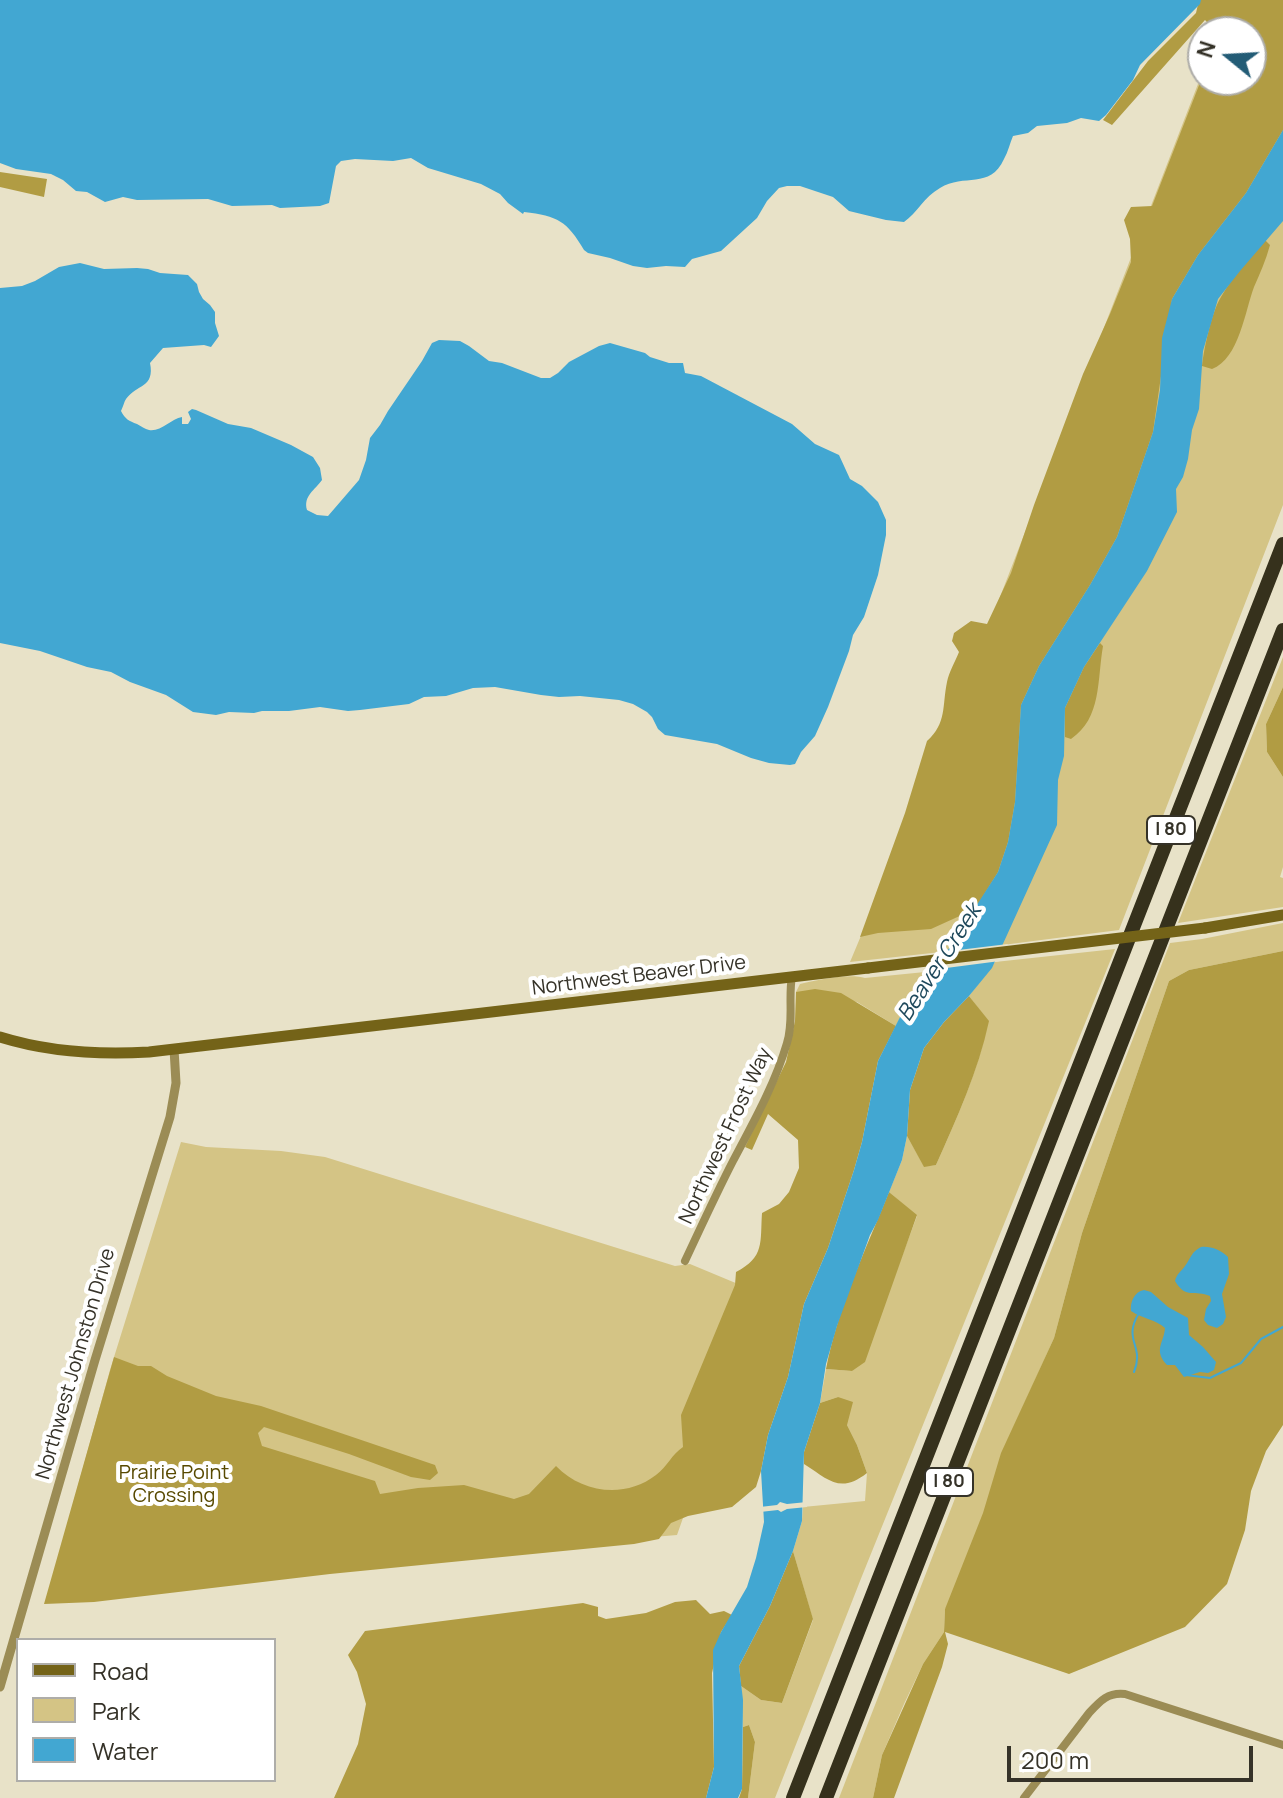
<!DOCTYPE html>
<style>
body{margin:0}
#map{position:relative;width:1283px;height:1798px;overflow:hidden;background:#e8e2c8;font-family:Manrope,sans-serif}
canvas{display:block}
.legend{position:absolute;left:16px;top:1638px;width:260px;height:144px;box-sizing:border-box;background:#fff;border:2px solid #aeada9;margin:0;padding:10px 14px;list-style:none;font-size:24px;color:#353228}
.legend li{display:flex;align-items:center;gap:16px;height:40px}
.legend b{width:40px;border:2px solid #aeada9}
.north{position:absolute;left:1187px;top:16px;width:80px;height:80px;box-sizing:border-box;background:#fff;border:2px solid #aeada9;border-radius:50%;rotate:288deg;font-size:22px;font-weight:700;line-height:32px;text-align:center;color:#353228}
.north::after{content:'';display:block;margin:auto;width:28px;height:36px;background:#235c76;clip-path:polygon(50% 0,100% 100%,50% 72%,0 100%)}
.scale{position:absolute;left:1007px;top:1746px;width:246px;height:36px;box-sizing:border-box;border:4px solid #353228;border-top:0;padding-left:10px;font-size:24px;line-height:28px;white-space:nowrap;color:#353228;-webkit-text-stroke:6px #fff;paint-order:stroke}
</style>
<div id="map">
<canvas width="1283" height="1798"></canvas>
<ul class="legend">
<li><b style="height:10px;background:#746318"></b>Road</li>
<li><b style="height:22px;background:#d4c485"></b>Park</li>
<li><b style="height:22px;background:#42a7d2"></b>Water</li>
</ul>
<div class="north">N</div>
<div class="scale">200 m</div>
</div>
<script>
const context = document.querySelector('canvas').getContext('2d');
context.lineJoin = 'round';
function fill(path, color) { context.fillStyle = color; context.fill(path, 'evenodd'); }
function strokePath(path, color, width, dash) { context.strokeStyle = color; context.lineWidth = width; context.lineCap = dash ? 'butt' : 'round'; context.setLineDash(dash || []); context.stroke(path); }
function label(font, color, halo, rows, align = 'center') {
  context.font = font + ' Manrope,sans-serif'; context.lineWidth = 8; context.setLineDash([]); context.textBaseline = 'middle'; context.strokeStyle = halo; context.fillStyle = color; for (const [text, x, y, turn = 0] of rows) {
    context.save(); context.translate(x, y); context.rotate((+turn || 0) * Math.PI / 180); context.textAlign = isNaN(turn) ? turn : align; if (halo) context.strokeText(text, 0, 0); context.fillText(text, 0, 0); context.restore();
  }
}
fill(new Path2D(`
 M1283 0V505L1119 930 987 947 850 962 966 685 1203 71V80H1251V32Z
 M1283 657V687L1266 724 1267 752 1283 777V867L1280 877 1283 878V907L1178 923Z
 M1283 923V951L1189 970 1169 981 1082 1233 1054 1338 1002 1453 1090 1440 945 1609 944 1632 923 1664 904 1704 882 1755 873 1798H839L1170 943 1202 939Z
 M1115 949 862 1576 775 1798H748L755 1742 749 1725 743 1727 741 1686 761 1700 782 1703 813 1620 793 1551 802 1521 803 1507 865 1501 867 1473 857 1445 847 1425 838 1397 820 1403 826 1369 852 1371 893 1280 917 1216 889 1192 902 1160 907 1136 924 1166 936 1165C957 1118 978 1072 988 1021L969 996 995 962Z
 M935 971 902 1013 896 1026 857 1002 796 992 800 984C817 980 849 973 865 978Z
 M181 1142 206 1147 281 1151 325 1157 675 1266 690 1264 762 1294 677 1535 50 1587 110 1370Z`), '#d4c485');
fill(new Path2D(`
 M1199 0H1283V130L1246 193 1198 255 1172 299 1153 432 1117 537 1090 585 1039 666 1021 705 1015 802 1008 842 998 872 975 909 931 929 878 933 860 937 905 813 927 741C947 723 942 706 947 682 949 672 955 662 959 652L952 641 954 633 971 621 987 624 1011 573 1034 505 1083 374 1110 314 1131 262 1130 239 1124 220 1131 207 1152 206 1203 75V80H1251V32H1216L1205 20 1112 125 1103 120 1148 61 1196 13Z
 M0 172 47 179 44 197 0 187Z
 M1265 240 1270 245C1266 260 1260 273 1254 287 1245 311 1239 359 1212 369L1202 366C1204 348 1212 311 1221 297 1233 276 1250 258 1265 240Z
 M1100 643 1103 646C1097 680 1102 718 1071 739L1065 737V708L1084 667Z
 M1283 687V777L1267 752 1266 724Z
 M1283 951V1425L1266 1451 1251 1491 1245 1530 1227 1584 1185 1627 1069 1674 945 1632 948 1644 942 1667 894 1798H873L882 1755 923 1664 944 1632 945 1609 983 1513 1001 1453 1054 1338 1082 1233 1169 981 1189 970Z
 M815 989 841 993 896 1026 878 1061 862 1142 854 1170 828 1248 804 1304 788 1377 768 1435 761 1471 756 1487 732 1507 688 1516 671 1523 659 1539 634 1544 330 1574 94 1602 44 1604 114 1357 138 1366H151L167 1376 216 1396 261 1406 435 1465 438 1473 430 1480 411 1477 349 1454 264 1427 258 1433 262 1446 375 1481 380 1494 418 1488 464 1485 514 1499 529 1494 556 1466C582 1493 625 1499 656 1475 667 1467 672 1454 683 1447L681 1415 735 1285 736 1272C765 1257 760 1242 762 1213L779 1204 789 1192 799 1168 798 1140 768 1114 752 1150 745 1147 786 1062 795 1021 796 992Z
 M969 996 989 1021C978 1072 957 1118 936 1165L924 1167 907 1136 910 1090 924 1048 944 1022Z
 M889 1192 917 1215 865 1362 852 1371 826 1369C838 1307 866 1249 889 1192Z
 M838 1397 853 1402 847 1425 857 1445 867 1473C840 1494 829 1480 804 1464V1452L820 1403Z
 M793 1551 813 1619 782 1703 761 1700 741 1686 739 1666 770 1606Z
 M696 1600 710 1614 724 1611 732 1615 721 1632 712 1673 714 1767 706 1798H334L358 1744 366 1704 357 1672 348 1655 365 1631 583 1603 598 1607V1616L606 1619 646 1613 675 1602Z
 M749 1725 755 1742 748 1798H739L742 1789 743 1727Z`), '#b19c43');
fill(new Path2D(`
 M0 0H1201L1200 4 1140 65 1133 80 1106 115 1099 121 1081 118 1067 123 1037 126 1028 133 1013 136C1010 143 1008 152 1004 159 990 190 964 173 940 188 924 197 917 213 904 222L886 220 849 211 833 197 800 186H787L779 188 767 201 757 218 721 251 692 259 685 267 666 266 647 268 633 266 610 258 588 253 584 250C567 221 558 216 524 212L523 214 508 203 500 194 481 184 428 168 411 158 393 161 355 159 341 161 336 166 329 203 320 206 280 208 272 205 232 206 208 199 137 200 123 197 105 202 87 192 76 191 63 180 51 174 16 169 0 163Z
 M1283 130V221L1240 271 1218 299 1203 351 1199 409 1192 430 1188 459 1183 477 1176 489 1177 512 1147 571 1084 667 1065 708 1064 756 1058 780 1057 825 992 968 969 996 944 1022 924 1048 910 1090 907 1136 902 1160 878 1220 870 1235 837 1326 826 1364 820 1403 804 1452 802 1521 793 1551 770 1606 739 1666 743 1700 742 1789 738 1798H706L714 1767 713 1650 721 1632 747 1587 756 1558 764 1522 761 1471 768 1435 788 1377 804 1304 828 1248 854 1170 862 1142 878 1061 902 1013 926 984 998 872 1008 842 1015 802 1021 705 1039 666 1090 585 1117 537 1153 432 1160 390 1162 338 1172 299 1198 255 1246 193Z
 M80 263 104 269 137 268 148 269 160 273 188 275 197 284 199 292 203 299 210 305 215 312V323L219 336 211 347 204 345 163 348 150 363C155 388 137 384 126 399 124 402 123 407 121 411 125 419 129 421 137 424 141 426 145 429 149 430 161 432 171 419 182 417V424H188L191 419 188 412 192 409 196 410 228 424 251 428 291 445 313 457 320 468 322 480C315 490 303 496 307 510L317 515 328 516 359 480 366 460 370 438 380 425 388 411 422 361 432 343 439 340 460 341 469 346 489 361 502 363 541 378H550L558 373 569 362 599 346 610 343 645 353 650 357 669 363H683L685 373 701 376 792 424 815 444 839 455 850 479 862 486 878 502 886 520V535L878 575 864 617 853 635 849 651 828 707 815 736 801 752 795 764 790 765 769 763 751 758 717 744 665 735 658 729 652 717 647 712 633 704 619 700 580 696 559 697 541 695 495 687 473 688 446 696 424 697 409 704 360 710 348 711 320 707 289 711H262L254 713 229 712 216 715 193 712 166 695 130 682 111 672 87 667 40 651 0 643V288L22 286 35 281 59 267Z
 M1201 1247C1211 1246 1221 1250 1228 1257L1229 1274 1222 1294 1226 1317 1223 1324 1217 1328 1208 1325 1204 1320 1206 1309 1211 1301 1210 1296C1195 1289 1186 1300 1175 1281 1177 1273 1181 1272 1185 1266 1191 1258 1191 1252 1201 1247Z
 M1144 1290 1151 1292 1168 1307 1188 1318 1189 1335 1203 1347 1216 1362 1214 1370 1208 1373 1200 1372 1184 1377 1175 1365H1167C1153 1350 1164 1343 1165 1328 1155 1319 1143 1319 1131 1311 1130 1302 1134 1292 1144 1290Z`), '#42a7d2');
fill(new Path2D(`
 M1008 944 1000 961 931 970 942 952Z
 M780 1502 787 1504 807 1502V1507L787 1509 781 1512 778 1510 760 1512V1507L777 1505Z`), '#e8e2c8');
strokePath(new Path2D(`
 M1134 1372C1145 1345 1122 1341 1139 1313
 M1186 1375 1210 1378 1216 1375 1241 1363 1261 1339 1283 1327`), '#42a7d2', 2);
strokePath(new Path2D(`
 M685 1261C701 1227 716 1194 733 1161 753 1123 775 1084 787 1043 794 1021 788 998 792 976
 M1024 1798 1089 1713C1100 1701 1108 1692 1125 1694L1283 1745`), '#9b8c55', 8);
strokePath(new Path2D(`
 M0 1687 95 1360 170 1117 176 1083 174 1049`), '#9b8c55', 9);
strokePath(new Path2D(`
 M1205 928 1283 915
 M0 1037C48 1052 99 1055 149 1052L868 968`), '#746318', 11);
strokePath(new Path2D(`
 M793 1798 1283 544
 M826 1798 1283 630`), '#36311c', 14);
strokePath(new Path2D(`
 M868 968 1205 928`), '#746318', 11);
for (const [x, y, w] of [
 [1171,830,48],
 [949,1482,48]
]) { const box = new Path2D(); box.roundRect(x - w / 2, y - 14, w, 28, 6); context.fillStyle = '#fff'; context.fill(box); strokePath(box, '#353228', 2); }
label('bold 18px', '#353228', null, [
 ["I 80",1171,830],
 ["I 80",949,1482]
]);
label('20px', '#353228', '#fff', [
 ["Northwest Beaver Drive",639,976,-7],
 ["Northwest Frost Way",726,1136,-65],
 ["Northwest Johnston Drive",76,1364,-74]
]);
label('20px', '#584900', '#fff', [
 ["Prairie Point",174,1473],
 ["Crossing",174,1496]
]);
label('italic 22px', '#1f495c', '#fff', [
 ["Beaver Creek",940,963,-57]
]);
</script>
